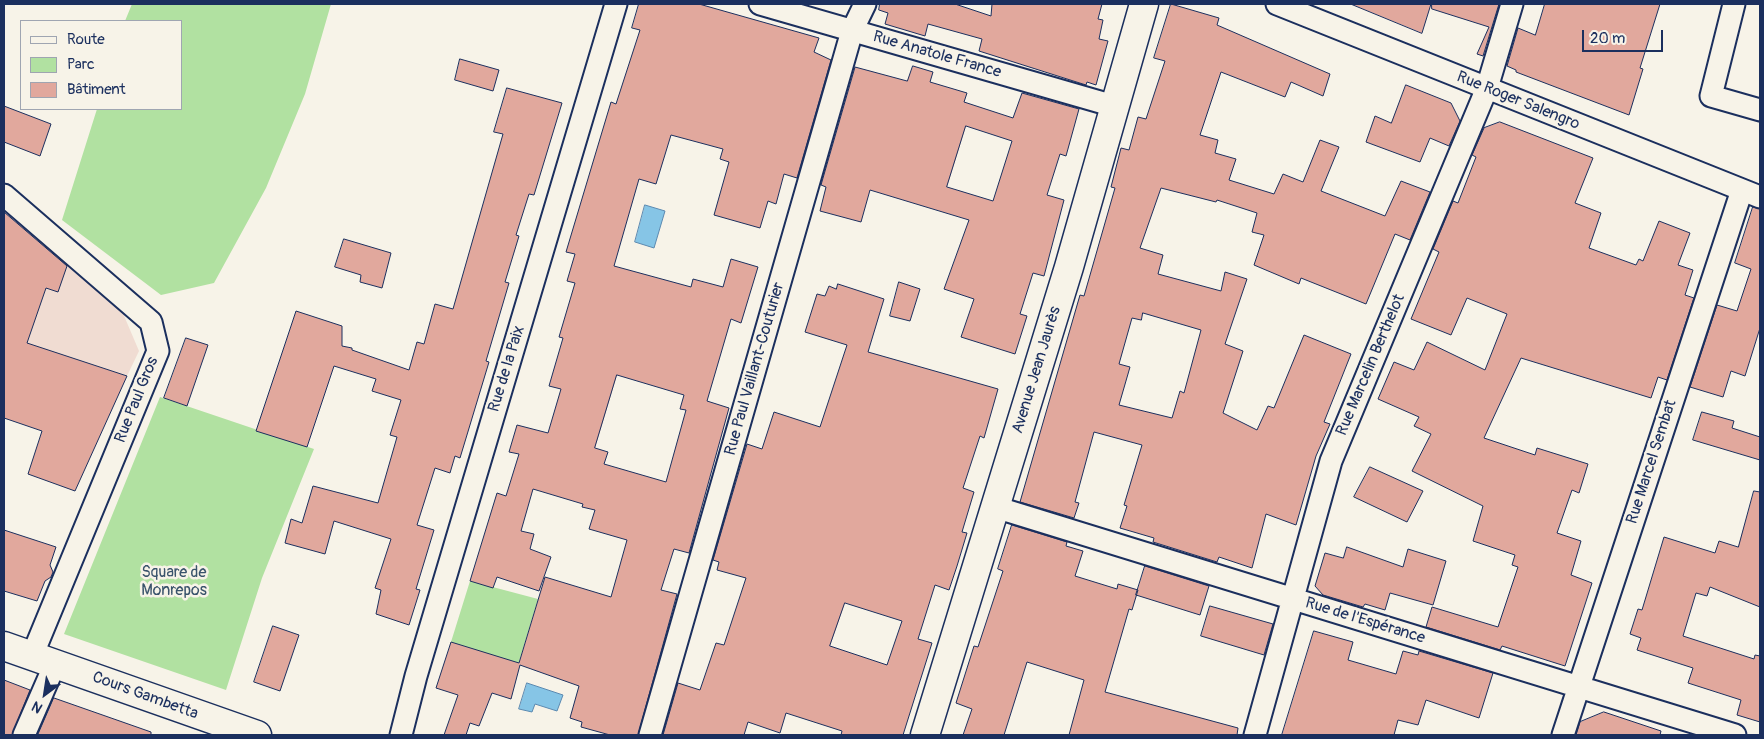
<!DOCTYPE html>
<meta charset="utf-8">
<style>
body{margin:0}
#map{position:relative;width:1764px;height:739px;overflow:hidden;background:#f7f3e8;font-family:Pangolin,sans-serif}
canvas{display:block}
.frame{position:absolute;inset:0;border:5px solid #1b2f5e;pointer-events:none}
.legend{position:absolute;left:20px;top:20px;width:162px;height:90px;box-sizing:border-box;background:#f7f3e8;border:1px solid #9fa5b1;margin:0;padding:6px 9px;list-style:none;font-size:15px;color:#1b2f5e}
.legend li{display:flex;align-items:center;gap:10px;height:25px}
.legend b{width:25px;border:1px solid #9fa5b1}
.north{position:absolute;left:20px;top:669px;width:50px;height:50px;-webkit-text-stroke:4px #f7f3e8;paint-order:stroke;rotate:211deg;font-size:14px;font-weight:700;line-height:20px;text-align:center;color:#1b2f5e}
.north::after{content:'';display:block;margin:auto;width:18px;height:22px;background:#1b2f5e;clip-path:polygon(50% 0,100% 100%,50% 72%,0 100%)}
.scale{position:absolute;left:1582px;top:30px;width:81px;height:22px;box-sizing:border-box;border:2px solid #1b2f5e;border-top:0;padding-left:6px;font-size:15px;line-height:18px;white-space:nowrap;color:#1b2f5e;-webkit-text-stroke:4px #f7f3e8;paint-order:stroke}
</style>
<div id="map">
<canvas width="1764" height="739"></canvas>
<div class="frame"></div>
<ul class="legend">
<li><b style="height:6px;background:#f7f3e8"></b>Route</li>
<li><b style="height:14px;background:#b1e1a1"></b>Parc</li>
<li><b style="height:14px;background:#e1a89d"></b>Bâtiment</li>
</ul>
<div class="north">N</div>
<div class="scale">20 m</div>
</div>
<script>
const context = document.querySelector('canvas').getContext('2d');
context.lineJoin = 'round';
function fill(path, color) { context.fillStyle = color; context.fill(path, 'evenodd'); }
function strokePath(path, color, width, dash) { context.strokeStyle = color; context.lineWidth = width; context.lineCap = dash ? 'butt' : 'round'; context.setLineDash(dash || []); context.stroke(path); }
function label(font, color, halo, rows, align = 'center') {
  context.font = font + ' Pangolin,sans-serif'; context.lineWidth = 5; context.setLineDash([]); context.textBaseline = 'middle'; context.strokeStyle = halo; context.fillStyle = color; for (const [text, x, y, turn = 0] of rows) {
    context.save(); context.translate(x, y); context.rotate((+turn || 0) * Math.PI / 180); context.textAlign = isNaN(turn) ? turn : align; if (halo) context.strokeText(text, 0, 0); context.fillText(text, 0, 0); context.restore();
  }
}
fill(new Path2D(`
 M4 212 122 311 139 351 127 376 27 344 4 412Z`), '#f0dcd2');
fill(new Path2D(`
 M132 4H331L305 94 266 188 214 283 161 295 62 220 97 109H181V21H125Z
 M160 397 314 449 262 578 226 690 64 634Z
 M470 581 538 599 518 665 451 642Z`), '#b1e1a1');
const water = new Path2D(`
 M645 205 665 211 654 248 635 242Z
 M527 683 563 695 557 711 535 704 532 712 519 709Z`);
fill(water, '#86c5e6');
strokePath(water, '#5b89b0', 1);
const building = new Path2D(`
 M639 4H699L819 38 814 52 831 60 797 178 784 174 776 204 768 201 760 228 714 215 729 162 720 159 723 149 671 135 656 184 639 179 614 266 691 287 693 279 723 287 731 259 758 267 741 323 731 319 707 401 729 408 689 553 674 549 661 590 677 594 638 735H610L581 727 582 722 570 718 579 686 520 665 511 699 492 693 479 726 470 723 466 735H444L458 695 436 688 451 642 519 663 545 577 611 597 627 540 589 529 595 510 582 507 583 504 533 489 521 531 534 534 530 549 551 557 539 591 497 577 493 588 470 581 497 493 506 496 519 454 509 452 517 425 548 433 561 389 549 386 563 338 559 337 575 283 567 281 575 254 566 252 611 102 616 104 640 30 632 28ZM617 375 684 395 680 409 686 410 666 482 604 464 608 452 595 448Z
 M880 4H955L991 16 992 4H1102L1098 19 1103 20 1099 39 1108 41 1096 85 1087 82 1086 85 979 51 982 39 928 24 925 36 885 24 888 13 879 10Z
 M1171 4 1219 18 1217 25 1330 74 1323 96 1291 82 1285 97 1221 72 1200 135 1218 140 1215 153 1236 159 1229 180 1274 194 1283 174 1303 182 1320 140 1339 147 1321 191 1385 216 1401 181 1430 192 1410 240 1395 234 1366 304 1301 278 1299 284 1254 265 1264 235 1252 232 1257 213 1217 200 1216 202 1161 188 1140 248 1163 255 1158 274 1221 291 1225 272 1247 279 1225 344 1243 351 1223 413 1257 430 1268 406 1274 408 1304 335 1351 354 1324 422 1330 424 1316 456 1296 525 1266 514 1252 568 1219 557 1217 562 1153 542 1154 538 1120 528 1127 506 1124 505 1142 445 1094 432 1075 502 1079 503 1074 518 1020 502 1080 295 1084 296 1115 188 1111 187 1121 148 1129 150 1138 117 1146 119 1165 61 1154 58ZM1143 313 1201 330 1184 393 1180 391 1172 418 1119 405 1130 367 1119 364 1132 318 1141 320Z
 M1351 4H1431L1422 33Z
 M1432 4H1499L1483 56 1477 54 1489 27 1432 9Z
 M1545 4H1660L1640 68 1643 69 1629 115 1516 72V70L1507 66 1518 28 1535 35Z
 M460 59 499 70 493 91 455 80Z
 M913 66 933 72 930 82 967 93 964 102 1013 118 1022 93 1079 109 1066 156 1060 154 1047 195 1064 200 1044 276 1033 273 1020 314 1027 316 1015 354 961 337 974 299 944 289 969 220 870 190 861 222 820 211 826 187 821 185 855 67 907 81ZM966 126 1012 141 993 201 947 187Z
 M1406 85 1451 103 1460 121 1449 146 1430 138 1420 162 1366 142 1375 116 1391 123Z
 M507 88 562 103 534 195 529 194 516 235 519 236 505 282 509 283 486 361 489 362 460 458 455 456 450 473 435 468 417 525 434 530 416 589 420 590 409 625 376 614 381 590 375 588 391 539 334 521 325 554 285 543 291 519 302 523 313 486 378 503 397 437 390 435 401 400 372 391 376 379 334 366 307 447 256 431 296 311 342 326V346L352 348V350L409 370 417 342 424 344 435 304 453 309 503 134 494 132Z
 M4 106 51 124 40 156 4 142Z
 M1500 122 1593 158 1575 203 1601 213 1589 248 1636 265 1639 259 1643 261 1659 221 1690 233 1678 265 1693 270 1685 295 1694 298 1667 380 1658 377 1651 398 1521 358 1484 438 1535 455 1537 448 1588 464 1579 493 1572 490 1557 533 1581 541 1571 575 1592 583 1565 666 1502 646 1500 650 1426 627 1432 607 1498 627 1518 567 1512 565 1515 555 1473 541 1483 506 1412 471 1431 434 1414 426 1419 417 1378 399 1394 362 1414 370 1427 342 1485 370 1507 314 1467 298 1451 335 1411 319 1439 252 1433 249 1453 201 1458 203 1476 157 1472 155 1484 128Z
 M1753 207 1760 209V328L1745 376 1731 371 1723 397 1690 387 1717 305 1737 311 1751 269 1735 263Z
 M4 212 67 266 58 292 46 288 27 343 127 376 75 491 28 474 42 431 4 418Z
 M344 239 391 253 382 288 360 282 361 275 335 267Z
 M899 282 920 289 910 321 890 316Z
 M838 284 884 299 868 352 998 389 984 438 980 436 963 488 974 492 962 532 967 533 957 566 949 590 935 585 918 639 932 643 903 735H841L842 731 786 713 780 733 748 722 744 735H663L678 683 700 690 716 643 724 645 746 578 717 570 719 562 713 560 747 444 762 449 774 412 820 427 847 345 805 332 817 294 825 296 829 286 836 289ZM845 603 902 621 887 665 830 646Z
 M186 338 208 345 187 406 164 398Z
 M1702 412 1734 421 1732 428 1760 437V460L1693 440Z
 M1370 467 1423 491 1407 522 1354 497Z
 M1754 491 1760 492V607L1710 587 1707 596 1696 593 1683 636 1754 659 1755 655 1760 656V722L1737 715 1741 700 1688 683 1693 668 1637 650 1641 638 1630 634 1638 609 1642 610 1664 537 1715 553 1719 541 1738 547Z
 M1012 525 1067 542 1066 546 1083 551 1075 576 1117 589 1118 584 1138 590 1132 610 1129 609 1105 692 1238 728 1237 735H1069L1084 680 1027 662 1004 735H963L972 709 956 703 974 646 978 647 1003 571 998 569Z
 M4 530 56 547 50 565 53 572 51 577 45 581 37 601 4 591Z
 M1347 547 1403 567 1408 549 1446 561 1433 605 1390 593 1385 610 1365 604 1363 607 1323 595 1315 586 1325 553 1343 558Z
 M1145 566 1209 586 1200 615 1136 595Z
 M1210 606 1273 624 1264 655 1201 636Z
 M273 626 299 635 280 691 254 682Z
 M1314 631 1353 642 1348 660 1396 674 1403 651 1418 655 1419 651 1493 673 1479 718 1426 700 1418 725 1398 720 1394 735H1282Z
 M4 680 30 690 12 735H4Z
 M54 698 151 732V735H38Z
 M1604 712 1661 731 1660 735H1576L1580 722Z`);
fill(building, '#e1a89d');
strokePath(building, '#1b2f5e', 1);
const minor = new Path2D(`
 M760 4 1114 106
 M1277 4 1760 197
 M1734 4 1711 96 1760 110
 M4 195 151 322 158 351 32 656
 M995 507 1735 735
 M24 735 55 664
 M401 735 416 676 616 4
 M650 735 842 66 852 31 865 4
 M1255 735 1331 461 1487 88 1512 4
 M1563 735 1742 190`);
const tertiary = new Path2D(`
 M4 646 257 735
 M925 735 1069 267 1144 4`);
strokePath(minor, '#1b2f5e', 25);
strokePath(tertiary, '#1b2f5e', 31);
strokePath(minor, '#f7f3e8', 21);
strokePath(tertiary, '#f7f3e8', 28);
label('16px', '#1b2f5e', '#f7f3e8', [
 ["Rue Anatole France",937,55,16],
 ["Rue Roger Salengro",1518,101,22],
 ["Rue Marcelin Berthelot",1371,365,-67],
 ["Rue de la Paix",507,369,-73],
 ["Rue Paul Vaillant-Couturier",755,369,-74],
 ["Avenue Jean Jaurès",1037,370,-73],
 ["Rue Paul Gros",137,400,-68],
 ["Rue Marcel Sembat",1652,462,-72],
 ["Rue de l'Espérance",1365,621,17],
 ["Cours Gambetta",145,696,20]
]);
label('16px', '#39536b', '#f7f3e8', [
 ["Square de",174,573],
 ["Monrepos",174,591]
]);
</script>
